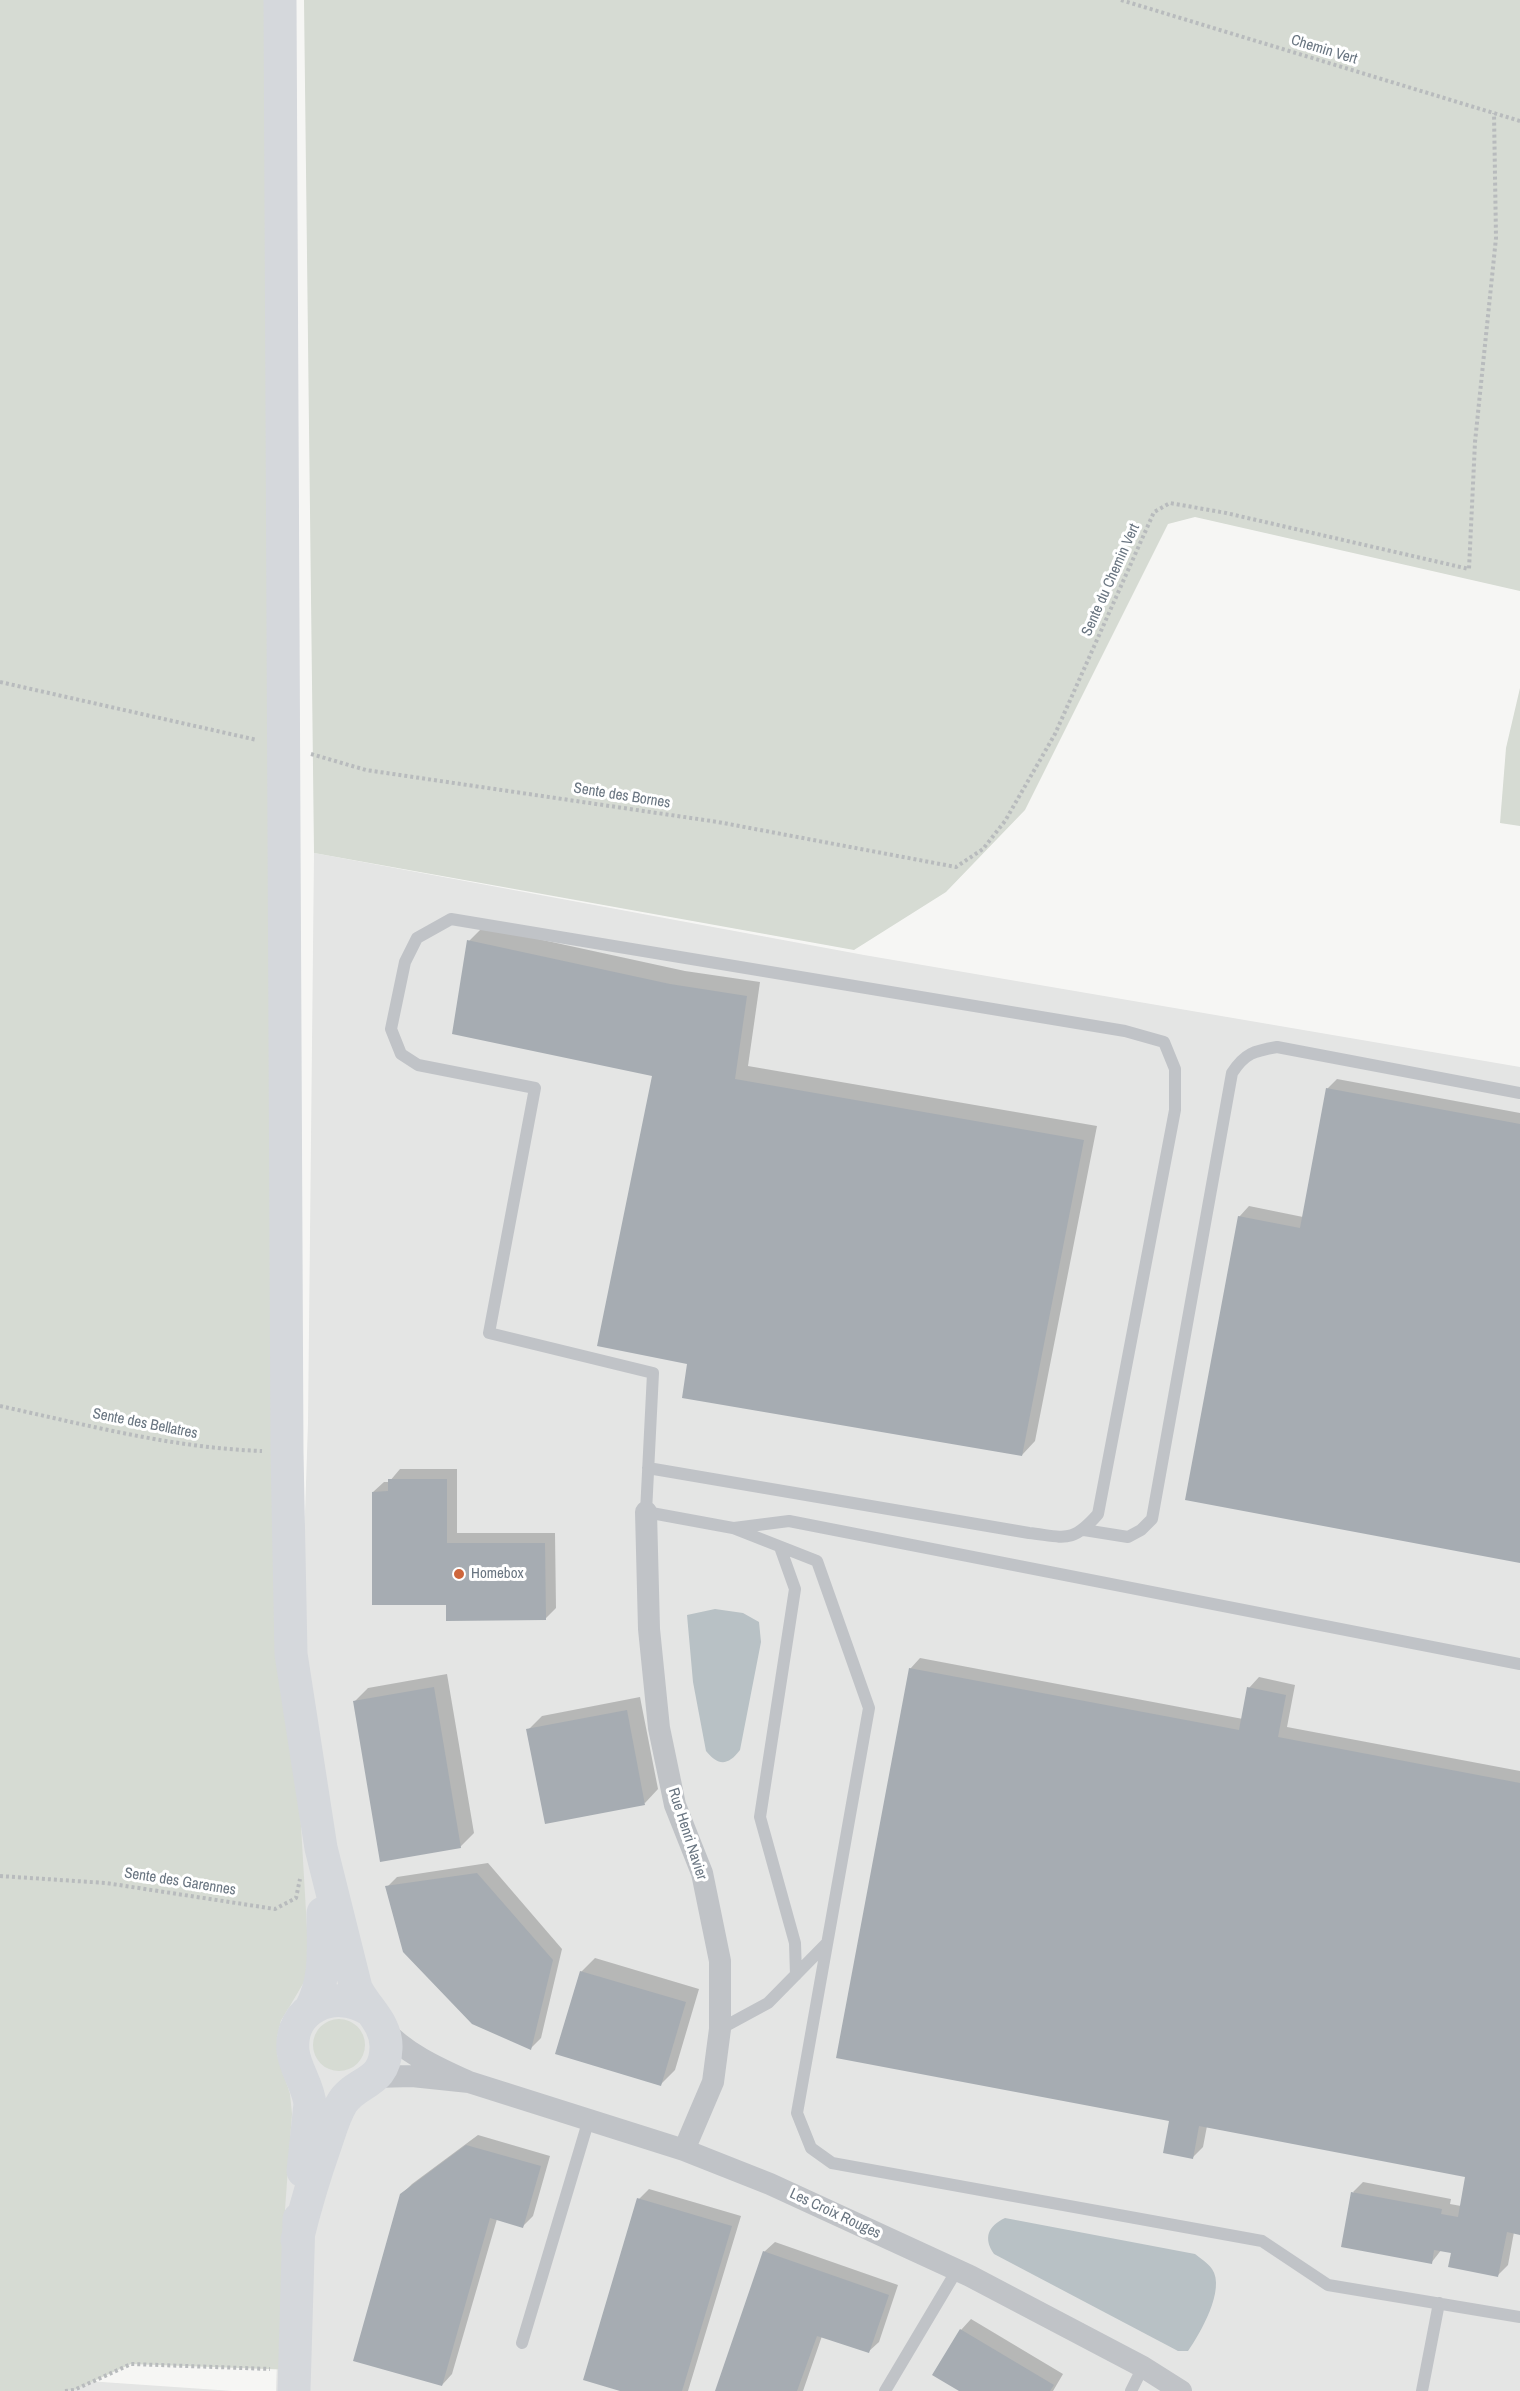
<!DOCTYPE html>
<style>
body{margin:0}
canvas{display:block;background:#f6f6f4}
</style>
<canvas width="1520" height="2391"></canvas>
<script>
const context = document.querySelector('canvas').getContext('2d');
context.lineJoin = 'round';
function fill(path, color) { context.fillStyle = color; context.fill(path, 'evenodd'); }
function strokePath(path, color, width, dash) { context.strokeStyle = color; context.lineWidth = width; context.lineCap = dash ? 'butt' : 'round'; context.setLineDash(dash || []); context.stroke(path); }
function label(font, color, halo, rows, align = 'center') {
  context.font = font + ' "Archivo Narrow",sans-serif'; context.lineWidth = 6; context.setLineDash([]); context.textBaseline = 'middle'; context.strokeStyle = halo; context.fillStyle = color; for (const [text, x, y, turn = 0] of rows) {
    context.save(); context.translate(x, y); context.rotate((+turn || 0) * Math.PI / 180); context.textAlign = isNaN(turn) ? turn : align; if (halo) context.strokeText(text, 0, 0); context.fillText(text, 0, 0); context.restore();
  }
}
fill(new Path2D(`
 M314 853 864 955 1520 1067V2391H276L308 1423Z
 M0 2375 233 2391H0Z`), '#e4e5e4');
fill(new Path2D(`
 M0 0H280L291 1654 309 1963 304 1982 281 2021 277 2038V2054L290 2094 292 2114 284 2223 294 2370 131 2364 74 2390 65 2391H0Z
 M304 0H1520V591L1195 517 1168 524 1025 810 946 892 854 950 314 853Z
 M1520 688V826L1500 823 1506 748Z
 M313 2045a26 26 0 1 1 52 0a26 26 0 1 1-52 0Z`), '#d6dbd3');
fill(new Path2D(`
 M715 1609 743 1613 759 1622 761 1642 740 1750C728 1766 718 1766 706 1751L693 1682 687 1615Z
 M1005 2218 1195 2254C1200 2258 1208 2263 1212 2269 1226 2289 1200 2334 1188 2351H1178L994 2254C983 2238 988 2226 1005 2218Z`), '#b8c1c5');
fill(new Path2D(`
 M483 927 685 971 760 982 748 1066 1097 1126 1035 1441 1022 1455 689 1363 653 1075 469 941Z
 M1337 1079 1520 1113V1561L1239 1217 1249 1206 1303 1217 1327 1089Z
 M400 1469H457V1533H555L556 1608 546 1618 447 1603 373 1492 384 1482H389Z
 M920 1658 1243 1719 1249 1688 1259 1677 1295 1685 1287 1727 1520 1771V2233L1514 2232 1508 2265 1498 2275 1453 2252 1442 2249 1431 2263 1353 2192 1363 2182 1451 2199 1450 2204 1461 2206 1467 2175 1207 2126 1203 2147 1193 2157 910 1669Z
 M447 1674 474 1833 460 1847 354 1702 368 1688Z
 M640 1697 658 1789 645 1803 528 1730 542 1716Z
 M488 1863 562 1949 541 2038 531 2048 387 1887 397 1877Z
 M595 1958 699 1989 675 2070 661 2084 581 1972Z
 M478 2135 550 2156 533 2216 523 2226 497 2219 452 2374 442 2385 401 2195 412 2184Z
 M649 2189 741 2216 688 2391H625L639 2199Z
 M775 2242 898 2285 879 2342 868 2352 822 2336 803 2391H716L764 2252Z
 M971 2319 1063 2374 1053 2391H962L961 2330Z`), '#0003');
fill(new Path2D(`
 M467 940 670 984 747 996 735 1079 1084 1140 1022 1456 682 1398 687 1364 597 1346 652 1076 452 1034Z
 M1326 1088 1520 1124V1563L1185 1500 1238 1216 1300 1228Z
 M388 1479H447V1543H545L546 1620 446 1621V1605H372V1492L388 1491Z
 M909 1668 1239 1730 1247 1687 1286 1695 1278 1737 1520 1783V2235L1507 2232 1498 2277 1448 2267 1451 2253 1434 2250 1432 2264 1341 2247 1351 2192 1442 2209 1441 2214 1458 2217 1465 2177 1199 2126 1193 2159 1163 2153 1169 2121 836 2058Z
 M434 1687 461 1848 380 1862 353 1701Z
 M627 1710 645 1805 545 1824 526 1729Z
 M477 1873 553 1960 531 2050 472 2024 403 1952 385 1886Z
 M580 1971 686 2002 661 2086 555 2054Z
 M466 2145 541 2166 523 2228 490 2218 442 2386 353 2361 400 2194Z
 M637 2198 732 2226 682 2391H620L583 2380Z
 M763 2251 889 2295 869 2353 817 2336 797 2391H715Z
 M960 2329 1054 2385 1050 2391H959L932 2375Z`), '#a6acb2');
strokePath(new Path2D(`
 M1121 0 1520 121
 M0 682 257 740
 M311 754 366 770 718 822 956 867 983 849 1005 821 1055 734 1154 512 1170 503 1226 513 1469 569 1475 442 1496 238 1494 113
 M0 1406C87 1425 173 1448 262 1451
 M0 1876 106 1883 275 1909 296 1898 300 1879
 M65 2391 74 2390 131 2364 270 2369`), '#b8bbbd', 4, [3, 3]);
strokePath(new Path2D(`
 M648 1468 1029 1533C1065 1537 1072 1544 1098 1514L1175 1110V1069L1164 1042 1125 1031 451 919 417 938 405 962 391 1029 401 1054 418 1065 535 1088 489 1333 653 1373 646 1512 733 1528 817 1561 869 1708 797 2113 811 2148 832 2163 1262 2241 1328 2285 1520 2317
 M734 1528 789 1521 1520 1664
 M1084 1530 1128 1537 1141 1530 1152 1519 1232 1073C1245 1053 1254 1051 1277 1047L1520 1093
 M780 1547 795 1589 760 1817 795 1943 796 1975
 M720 2029 768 2003 827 1943
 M522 2343 589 2119
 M885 2391 957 2270
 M1131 2391 1143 2367
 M1422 2391 1439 2303`), '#c0c3c7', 12);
strokePath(new Path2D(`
 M646 1512 649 1629 659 1728 675 1805 702 1873 720 1961V2029L713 2082 684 2150
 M374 2077 412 2076 469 2082C438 2068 404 2053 382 2027
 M469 2082 684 2150 770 2184 970 2276 1143 2367 1181 2391`), '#c0c3c7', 22);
strokePath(new Path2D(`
 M280 0 287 1452 291 1654 321 1848 356 1988C366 2009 387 2023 386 2048 385 2085 356 2080 342 2103 334 2116 330 2132 325 2146 314 2177 305 2208 297 2240
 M310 2010C327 1979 323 1947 323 1913
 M303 2171 310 2104C308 2085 295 2069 293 2051 289 2008 334 1988 368 2009
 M294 2391 299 2219`), '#d5d8dc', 33);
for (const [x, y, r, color] of [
 [459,1574,6,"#ce663c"]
]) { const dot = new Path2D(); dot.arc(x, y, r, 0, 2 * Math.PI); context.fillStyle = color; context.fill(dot); strokePath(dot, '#fff', 2); }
label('15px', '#697581', '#fff', [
 ["Chemin Vert",1324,50,17],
 ["Sente du Chemin Vert",1111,580,-66],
 ["Sente des Bornes",622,796,9],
 ["Sente des Bellatres",145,1424,11],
 ["Rue Henri Navier",687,1834,72],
 ["Sente des Garennes",180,1882,9],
 ["Les Croix Rouges",835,2214,25]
]);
label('15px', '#697581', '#fff', [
 ["Homebox",471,1574]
], 'left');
</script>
